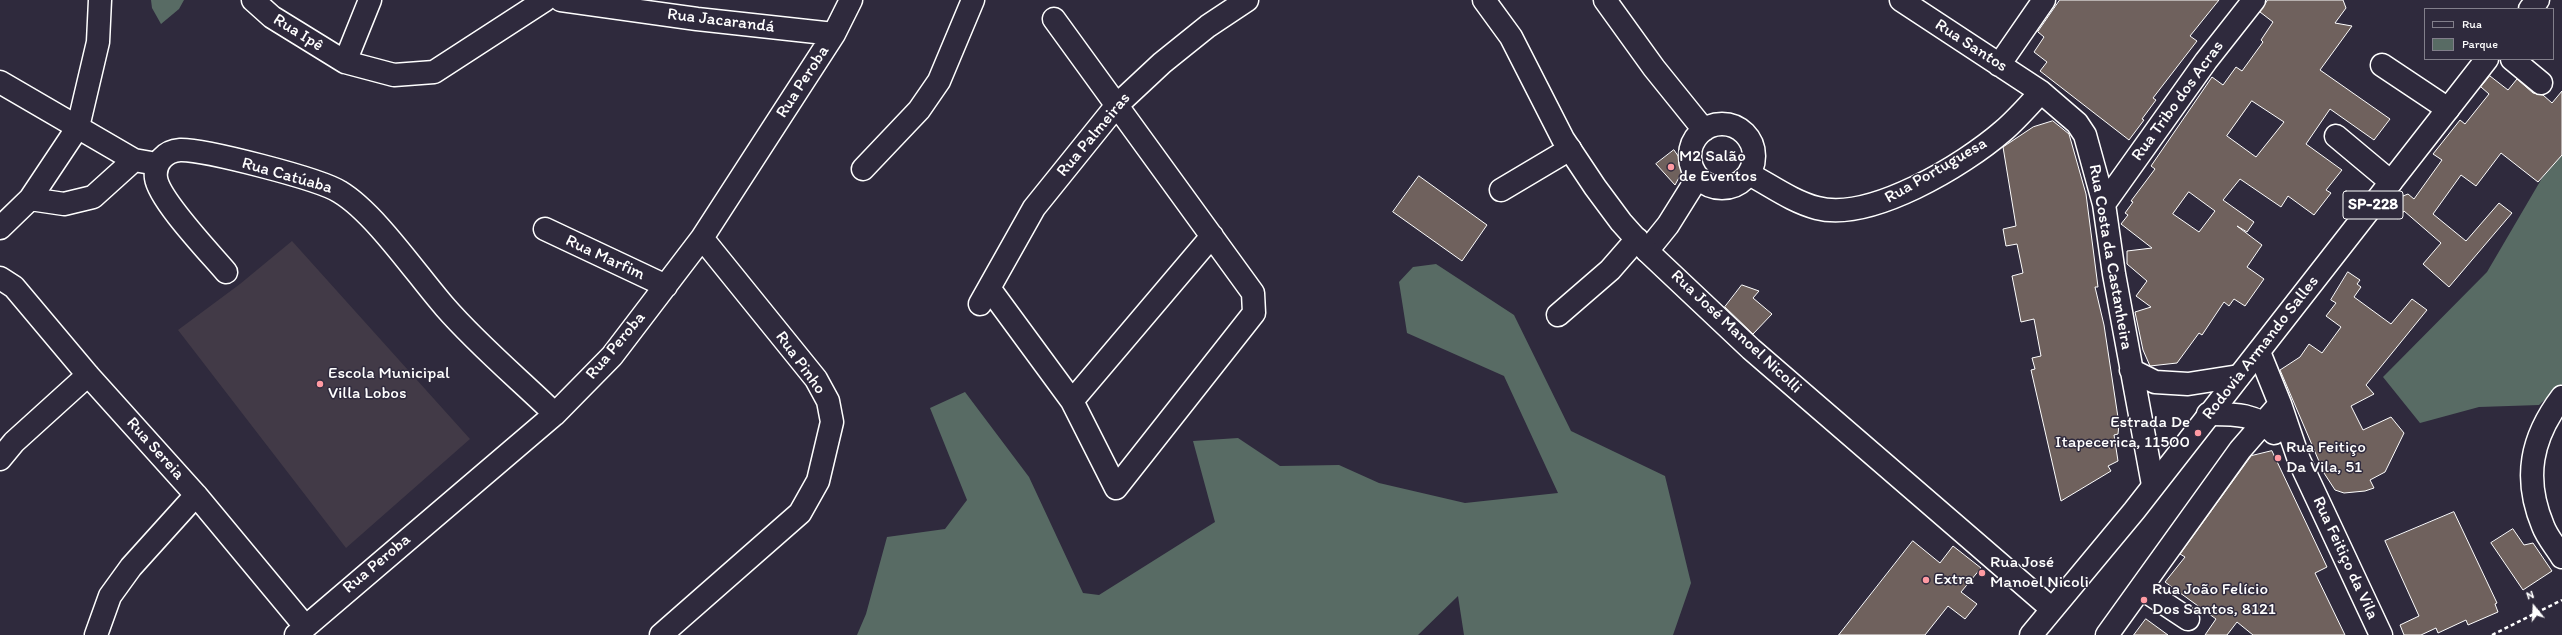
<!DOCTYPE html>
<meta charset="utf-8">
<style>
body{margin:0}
#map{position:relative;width:2562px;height:635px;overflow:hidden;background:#2f2a3d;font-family:Itim,sans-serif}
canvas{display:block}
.legend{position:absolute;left:2424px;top:8px;width:130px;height:52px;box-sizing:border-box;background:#2f2a3d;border:1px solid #827f8b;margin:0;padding:5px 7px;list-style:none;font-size:12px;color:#fff}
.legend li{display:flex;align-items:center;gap:8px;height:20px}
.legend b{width:20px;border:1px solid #827f8b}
.north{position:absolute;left:2514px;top:587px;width:40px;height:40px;-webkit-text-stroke:3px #2f2a3d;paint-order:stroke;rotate:342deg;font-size:11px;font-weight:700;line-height:16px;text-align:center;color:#fff}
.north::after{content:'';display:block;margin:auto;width:14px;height:18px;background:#fff;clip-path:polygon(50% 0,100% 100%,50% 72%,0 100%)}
</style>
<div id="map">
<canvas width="2562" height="635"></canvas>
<ul class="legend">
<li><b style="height:5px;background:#2f2a3d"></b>Rua</li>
<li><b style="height:11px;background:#586b64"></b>Parque</li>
</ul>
<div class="north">N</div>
</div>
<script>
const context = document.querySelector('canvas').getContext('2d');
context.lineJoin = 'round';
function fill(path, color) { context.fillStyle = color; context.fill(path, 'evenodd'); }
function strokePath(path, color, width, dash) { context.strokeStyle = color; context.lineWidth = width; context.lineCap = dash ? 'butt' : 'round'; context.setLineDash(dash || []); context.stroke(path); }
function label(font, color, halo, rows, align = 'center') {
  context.font = font + ' Itim,sans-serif'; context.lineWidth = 3; context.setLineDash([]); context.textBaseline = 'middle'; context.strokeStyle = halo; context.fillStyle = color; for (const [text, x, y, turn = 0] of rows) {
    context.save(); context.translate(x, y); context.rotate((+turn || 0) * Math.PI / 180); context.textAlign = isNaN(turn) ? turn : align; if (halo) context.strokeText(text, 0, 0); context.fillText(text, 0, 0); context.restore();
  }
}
fill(new Path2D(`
 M292 241 470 439 346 548 178 330 240 284Z`), '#423a47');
fill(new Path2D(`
 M151 0H184L179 9 161 24 152 8Z
 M2562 152V384L2539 405 2479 407 2420 423 2383 377 2487 272 2552 161Z
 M1436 264 1514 315 1571 431 1665 476 1691 583 1673 635H1464L1458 596 1418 635H857L866 614 887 537 945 529 967 500 930 408 965 392 1029 477 1083 593 1099 595 1215 522 1193 441 1238 438 1280 466 1339 465 1379 483 1465 503 1558 493 1504 376 1407 333 1399 282 1413 267Z`), '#586b64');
const building = new Path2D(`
 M2060 0H2219L2190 36 2197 41 2153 98 2156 100 2142 119 2144 120 2129 140 2040 71 2047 62 2034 52 2044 37 2038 32Z
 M2268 0H2343L2346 8 2335 23 2352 26 2320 70 2390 119 2374 140 2330 109 2306 144 2342 170 2326 190 2331 193 2314 215 2288 196 2281 207 2240 179 2223 200 2254 222 2247 232 2237 226 2262 245 2247 267 2264 279 2245 306 2234 299 2229 306 2224 302 2202 335 2199 333 2177 363 2150 366 2143 350 2135 312 2151 307 2136 296 2147 281 2127 264V251L2152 248 2121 224 2128 215 2125 213 2133 202 2131 201 2155 169 2151 166 2212 77 2223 85 2236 67 2242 71 2263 42 2261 40 2273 22 2260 12ZM2252 101 2284 122 2256 157 2227 136ZM2189 192 2215 211 2199 232 2173 214Z
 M2490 76 2508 90 2517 79 2533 93 2543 95 2552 103 2562 91V155L2538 182 2501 153 2476 186 2461 175 2433 214 2466 241 2499 203 2512 213 2449 287 2423 264 2441 243 2404 211 2398 219 2387 210 2400 193 2403 196 2408 194 2414 199 2442 160 2433 154 2460 120 2465 124 2489 94 2481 87Z
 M2053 121 2069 134 2086 194 2098 287H2095L2104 325 2119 424 2118 434 2114 435 2118 461 2108 466 2111 471 2061 501 2031 370 2035 369 2032 358 2041 356 2034 319 2021 322 2012 276 2023 273 2017 244 2006 246 2003 229 2016 226 2003 147 2033 127Z
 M1674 150 1683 163V170L1675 185 1656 164Z
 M1419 176 1487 225 1462 261 1393 212Z
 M2348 272 2360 280 2357 284 2361 287 2354 297 2391 324 2412 299 2427 310 2366 385 2374 394 2351 406 2363 430 2391 417 2404 433 2385 472 2370 480 2374 488 2365 491 2344 493 2335 490 2324 473 2280 370 2300 357 2309 344 2322 353 2341 327 2326 316 2336 303 2331 300Z
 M1742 285 1759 291 1753 298 1772 314 1753 334 1725 307Z
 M2272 451 2327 567 2315 573 2345 635H2253L2237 622 2227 635H2205L2216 619 2165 582 2185 557 2180 554 2251 456Z
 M2454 512 2497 603 2495 604 2498 612 2468 625 2466 620 2438 633 2436 628 2421 635H2404L2400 625 2419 616 2385 541Z
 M2513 529 2524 545 2533 543 2552 571 2523 590 2491 543Z
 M1913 541 1940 563 1953 546 1981 568 1961 592 1977 604 1965 619 1948 606 1925 635H1839Z
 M2146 619 2168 635H2134Z`);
fill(building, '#6f615d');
strokePath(building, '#fff', 1);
const minor = new Path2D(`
 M253 0 272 17 345 62
 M370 0 345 62 394 75 434 72 545 0
 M561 0 697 19 834 34
 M1605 0 1654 68 1704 130
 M1901 0 2041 92 2077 123 2085 135 2104 204 2114 274 2153 485
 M2512 59 2541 83
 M1999 65 2044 0
 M2382 65 2448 109
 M0 82 134 160 157 164
 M1690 156a32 32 0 1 1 64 0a32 32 0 1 1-64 0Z
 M2336 136 2391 182
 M863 169 919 110 939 81 973 0
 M1749 174C1770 185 1793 202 1817 208 1870 222 1964 165 2003 131 2017 119 2029 105 2041 92
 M1501 190 1570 149
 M30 199 78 127 98 42 100 0
 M2104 204 2206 61 2254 0
 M0 228 30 199 64 204 93 197 134 160
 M545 229 666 286
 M1647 251 1668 225 1698 177
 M226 272C210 253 159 200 156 178 154 163 165 151 180 150 203 149 320 179 340 192 375 213 417 275 445 307 478 345 519 379 555 414
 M0 278 14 287 88 375 196 495 304 625
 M989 288 1072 401 1116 488 1254 313 1253 293 1054 19
 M980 304 1034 208 1117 105 1162 63 1208 26 1247 0
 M1558 315 1610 270 1637 239
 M2259 352 2280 404 2299 460 2381 635
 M2131 370 2155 382 2188 384 2239 376
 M2562 397C2531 438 2523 478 2543 526 2547 537 2556 547 2562 557
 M1072 401 1212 236
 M2208 414C2233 414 2256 413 2274 433
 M0 459 14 442 88 375
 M2141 588 2188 619
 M96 635 110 596 131 567 196 495
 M296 635 555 414 612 356 702 238 834 34 851 0
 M661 635 800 513 818 481 832 422 828 401 816 379 702 238
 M2107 635 2240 450 2280 404`);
const major = new Path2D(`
 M1484 0 1511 37 1563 139 1595 187 1621 222 1647 251 1751 349 2052 609
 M2530 9 2538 0
 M2031 635 2134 511 2487 59`);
strokePath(minor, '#fff', 25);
strokePath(major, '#fff', 25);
strokePath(new Path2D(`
 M2492 635 2562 600`), '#fff', 2.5, [4, 3]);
strokePath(minor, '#2f2a3d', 22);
strokePath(major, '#2f2a3d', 22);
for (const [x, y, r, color] of [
 [1671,167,4,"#ff9aa2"],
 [320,384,4,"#ff9aa2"],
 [2198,433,4,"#ff9aa2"],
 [2278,458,4,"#ff9aa2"],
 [1982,573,4,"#ff9aa2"],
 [1926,580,4,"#ff9aa2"],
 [2144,600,4,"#ff9aa2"]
]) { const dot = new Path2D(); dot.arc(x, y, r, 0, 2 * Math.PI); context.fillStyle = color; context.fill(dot); strokePath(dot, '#2f2a3d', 1.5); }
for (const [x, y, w] of [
 [2373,205,60]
]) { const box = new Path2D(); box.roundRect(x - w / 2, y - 14, w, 28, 3); context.fillStyle = '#2f2a3d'; context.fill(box); strokePath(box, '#fff', 1); }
label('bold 16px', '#fff', null, [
 ["SP-228",2373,205]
]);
label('17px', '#fff', '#2f2a3d', [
 ["Rua Jacarandá",721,21,7],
 ["Rua Ipê",298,33,32],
 ["Rua Santos",1971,46,33],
 ["Rua Peroba",803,82,-57],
 ["Rua Tribo dos Acras",2178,101,-54],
 ["Rua Palmeiras",1094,135,-50],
 ["Rua Portuguesa",1936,171,-30],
 ["Rua Catúaba",287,176,16],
 ["Rua Costa da Castanheira",2110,257,80],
 ["Rua Marfim",605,258,25],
 ["Rua José Manoel Nicolli",1736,332,43],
 ["Rua Peroba",616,346,-50],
 ["Rodovia Armando Salles",2261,348,-52],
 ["Rua Pinho",800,363,54],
 ["Rua Sereia",155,449,48],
 ["Rua Feitiço da Vila",2345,558,65],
 ["Rua Peroba",377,564,-40]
]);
label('17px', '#fff', '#2f2a3d', [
 ["M2 Salão",1679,157],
 ["de Eventos",1679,177],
 ["Escola Municipal",328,374],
 ["Villa Lobos",328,394],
 ["Estrada De",2190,423,"right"],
 ["Itapecerica, 11500",2190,443,"right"],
 ["Rua Feitiço",2286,448],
 ["Da Vila, 51",2286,468],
 ["Rua José",1990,563],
 ["Manoel Nicoli",1990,583],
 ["Extra",1934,580],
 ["Rua João Felício",2152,590],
 ["Dos Santos, 8121",2152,610]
], 'left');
</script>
